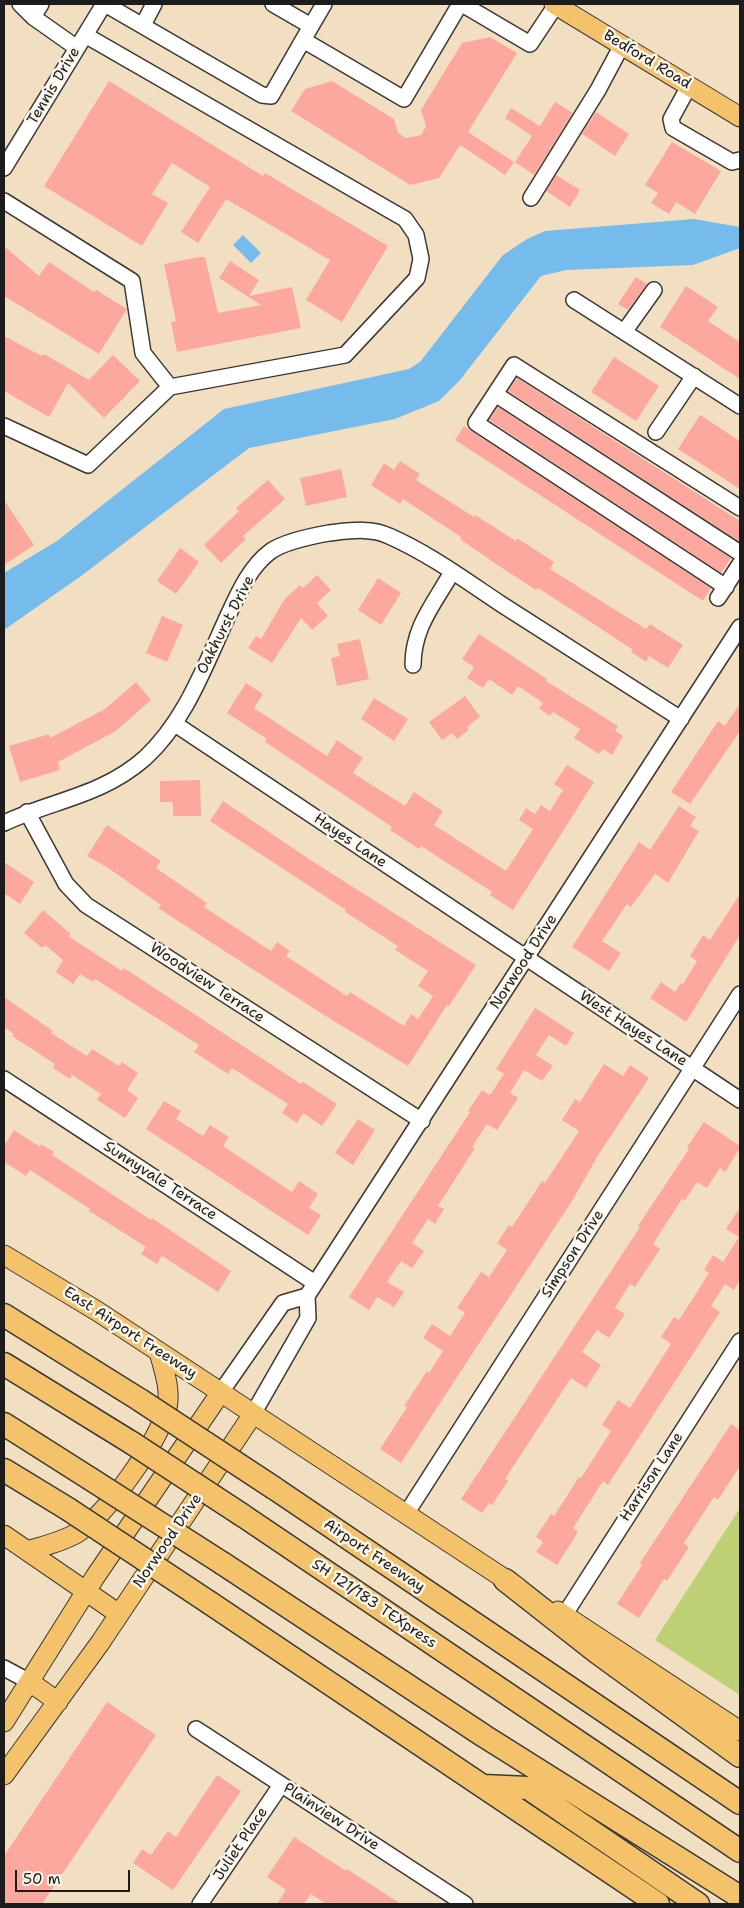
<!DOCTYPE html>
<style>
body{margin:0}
#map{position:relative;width:744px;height:1908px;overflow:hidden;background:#f2dfc1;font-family:"Shantell Sans",sans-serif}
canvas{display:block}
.frame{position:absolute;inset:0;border:5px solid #1c1c1c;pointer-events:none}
.scale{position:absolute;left:15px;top:1870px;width:115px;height:22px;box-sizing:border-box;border:2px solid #1c1c1c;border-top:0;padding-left:6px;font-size:15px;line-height:18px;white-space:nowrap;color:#1c1c1c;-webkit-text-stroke:4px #fbf7ec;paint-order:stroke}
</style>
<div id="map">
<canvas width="744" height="1908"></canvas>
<div class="frame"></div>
<div class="scale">50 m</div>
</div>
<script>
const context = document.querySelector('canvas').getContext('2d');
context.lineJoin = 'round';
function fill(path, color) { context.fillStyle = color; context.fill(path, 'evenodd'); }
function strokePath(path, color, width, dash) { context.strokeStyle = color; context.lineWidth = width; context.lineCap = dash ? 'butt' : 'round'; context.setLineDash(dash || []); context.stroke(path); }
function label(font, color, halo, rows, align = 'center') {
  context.font = font + ' "Shantell Sans",sans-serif'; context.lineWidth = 5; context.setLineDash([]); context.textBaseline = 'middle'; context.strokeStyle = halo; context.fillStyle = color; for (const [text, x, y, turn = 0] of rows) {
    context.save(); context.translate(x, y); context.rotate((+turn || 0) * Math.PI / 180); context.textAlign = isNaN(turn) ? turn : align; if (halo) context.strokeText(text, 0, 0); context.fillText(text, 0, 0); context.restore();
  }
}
fill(new Path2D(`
 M740 1508V1695L655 1640Z`), '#bdd073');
fill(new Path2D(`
 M694 219 740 227V248L693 265 566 270 541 276 460 380 439 401 395 419 249 448 81 576 4 630V573L57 541 224 409 409 369 420 362 503 255 527 239 545 231Z
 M243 235 261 253 251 263 233 245Z`), '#75bbec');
fill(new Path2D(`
 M490 37 517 53 468 132 514 162 505 175 460 145 439 178 410 185 291 111 305 89 332 81 394 119 398 133 406 138 421 135 426 126 421 110 462 43Z
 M109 81 263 176 265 173 388 246 342 322 306 300 330 260 226 199 198 243 181 232 210 187 172 163 152 194 168 203 142 246 44 186Z
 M555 102 573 113 534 175 515 162 532 136 505 118 511 108 540 126Z
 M596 112 629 134 615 156 582 134Z
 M672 142 721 171 695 214 676 202 669 214 651 203 658 193 645 185Z
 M556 175 580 190 570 207 546 191Z
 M4 246 39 276 49 262 94 292 96 290 127 309 99 354 4 296Z
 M200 257H205L218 313 261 305 219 278 230 261 259 280 249 296 292 287 301 328 177 352 171 322 176 321 164 264Z
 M636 277 647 284 628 310 618 304Z
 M686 286 718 307 708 321 740 342V379L660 327Z
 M4 336 42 356 44 354 89 380 113 355 140 381 104 418 68 383 49 417 4 391Z
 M614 357 659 386 636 421 591 392Z
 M517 378 740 521V542L508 391Z
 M498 407 731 558 721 573 489 420Z
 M700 415 740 441V489L678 449Z
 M464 426 711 588 703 601 455 440Z
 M400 461 420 474 416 480 474 517 475 515 516 541 517 538 554 562 550 569 646 629 650 624 683 645 668 668 649 656 646 662 631 652 633 650 589 621 538 588 536 590 499 566 460 539 461 537 403 499 400 504 371 485 384 463 394 470Z
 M341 469 347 497 306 506 300 478Z
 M268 480 285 499 243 536 246 539 221 563 204 545 239 511 236 508Z
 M4 500 34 545 4 565Z
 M180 548 199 562 176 594 157 581Z
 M317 575 331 590 317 603 328 616 312 630 301 618 272 663 248 648 256 636 261 639 284 600 300 585 303 588Z
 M378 578 401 593 381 625 358 610Z
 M162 616 183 625 167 662 146 653Z
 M479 634 547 679 546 681 618 726 615 731 623 736 612 755 603 749 599 754 574 738 580 729 553 712 550 716 539 708 543 703 518 686 512 695 489 679 483 688 467 678 474 667 462 659Z
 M360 639 369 679 337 686 331 658 340 656 337 644Z
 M136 682 151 700 116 731 58 762 60 770 20 782 9 746 49 734 50 738 105 709Z
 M246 683 263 694 254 708 327 756 337 740 363 758 353 773 405 806 414 792 443 811 434 825 506 871 533 829 519 820 526 808 535 814 541 805 550 811 563 790 554 784 567 765 594 782 513 910 490 895 492 892 421 846 419 849 390 830 392 827 265 742 267 739 227 713Z
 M465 696 480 717 467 727 469 730 457 739 452 733 442 740 429 722Z
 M374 698 408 719 394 741 361 719Z
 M740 703V731L690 804 671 792 718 721 725 726Z
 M200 780 201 816H173V802H160V781Z
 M223 801 312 861 476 965 449 1006 447 1005 408 1066 324 1015 209 941 158 908 161 905 108 868 87 856 107 825 161 861 156 868 207 903 204 907 271 951 277 942 290 951 286 956 347 996 350 992 404 1026 411 1014 418 1019 433 996 418 986 428 971 395 950 398 946 345 912 346 910 210 821Z
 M679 806 696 817 690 826 699 831 668 883 655 874 631 907 627 904 602 941 621 953 609 971 572 947 639 842 650 850Z
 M4 862 34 882 20 904 4 893Z
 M740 894V935L686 1022 650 998 661 982 675 992 681 983 683 984 697 961 690 956 703 935 710 940Z
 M43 910 71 934 68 936 122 971 124 968 301 1084 303 1082 337 1104 322 1126 303 1113 297 1123 282 1113 288 1104 232 1068 228 1074 194 1052 199 1045 95 979 93 982 80 974 73 984 56 972 63 960 45 945 42 948 24 933Z
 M4 997 53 1031 51 1033 87 1056 92 1049 119 1066 122 1062 138 1073 127 1090 138 1098 125 1118 97 1100 101 1094 72 1075 70 1079 53 1068 55 1064 12 1036 14 1034 4 1027Z
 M535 1008 574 1033 566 1046 549 1035 536 1055 553 1066 542 1081 524 1070 510 1093 518 1098 497 1130 487 1124 472 1147 475 1148 438 1206 444 1209 435 1224 428 1219 412 1243 424 1251 412 1268 401 1261 387 1282 404 1292 394 1307 377 1297 369 1310 349 1297 470 1112 468 1111 482 1090 490 1095 504 1074 496 1069Z
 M604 1064 623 1076 630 1065 649 1078 599 1154 572 1201 401 1463 380 1449 407 1407 404 1406 427 1371 429 1373 443 1351 423 1338 432 1324 450 1336 465 1313 457 1308 481 1272 489 1277 507 1250 497 1243 509 1225 512 1227 542 1181 545 1183 579 1131 562 1120 575 1099 580 1102Z
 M164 1101 181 1111 176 1119 203 1136 210 1125 229 1137 223 1146 292 1192 299 1181 318 1194 309 1208 321 1215 308 1235 146 1129Z
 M358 1119 375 1130 353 1165 335 1153Z
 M704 1122 740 1146V1148L725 1172 720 1168 707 1188 697 1182 685 1200 682 1199 653 1244 660 1249 635 1287 630 1284 615 1308 625 1314 609 1338 597 1330 582 1352 601 1365 586 1388 571 1378 505 1479 508 1481 492 1505 489 1503 482 1513 461 1499 640 1227 638 1226 689 1149 687 1147Z
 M14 1130 40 1147 41 1144 54 1152 52 1155 98 1185 151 1220 152 1218 231 1271 218 1292 162 1256 157 1264 141 1254 146 1247 89 1211 90 1209 30 1170 26 1176 4 1162V1146Z
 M740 1207V1280L734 1290 725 1284 711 1306 720 1312 608 1485 603 1481 573 1528 578 1532 557 1565 536 1552 543 1542 536 1537 551 1514 554 1516 579 1477 581 1478 611 1431 602 1425 618 1400 630 1408 671 1344 661 1337 674 1317 679 1320 709 1273 704 1270 713 1255 723 1262 739 1237 726 1229Z
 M731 1424 740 1430V1466L718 1500 714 1497 684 1543 689 1547 667 1581 664 1579 639 1618 617 1604 642 1565 640 1563Z
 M107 1702 156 1735 42 1904H4V1856Z
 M217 1775 241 1791 173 1890 133 1863 142 1849 151 1855 168 1831 176 1837Z
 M294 1837 346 1871 347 1869 401 1904H326L311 1894 304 1904H277L286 1890 267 1877Z`), '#fca89f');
const minor = new Path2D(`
 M20 4 33 17
 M41 4 33 17 77 48
 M105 4 262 95 271 96 303 40
 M273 4 311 26
 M324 4 303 40 404 99 460 4
 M462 4 530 44 556 5
 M143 25 154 4
 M689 86 671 119 673 128 732 162 740 160
 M4 168 104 4
 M531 198 598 90 622 45
 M4 201 132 281 143 353 170 387
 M574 300 740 406
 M624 332 654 290
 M495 394 740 553
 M4 426 88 465 170 387 345 355 417 278 421 259 416 235 405 219 85 35
 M656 432 694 376
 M726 587 476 423 514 365 740 508
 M718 598 740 564
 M413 665C413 627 434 604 452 572
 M175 724 740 1100
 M27 812 66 884 86 905 422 1121
 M4 823C53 800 102 796 145 758 185 721 204 668 226 620 237 596 249 567 271 551 286 541 312 536 329 533 348 531 371 527 389 536 428 553 465 580 501 604 561 642 621 681 681 719
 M4 1079 315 1283
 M221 1392 283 1303 307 1296
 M253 1414 308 1318 307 1296 740 627
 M406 1514 740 994
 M565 1614 740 1341
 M4 1668 30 1682
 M196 1729 465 1904
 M200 1904 281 1785`);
const major = new Path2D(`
 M554 4 740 117
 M4 1255 97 1311 517 1587
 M4 1535 119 1614
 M27 1551C43 1546 62 1542 77 1533 105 1517 160 1440 167 1408 171 1390 164 1370 159 1352
 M558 1611 740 1731
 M30 1682 58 1702
 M4 1722 95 1577 221 1392
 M4 1775 100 1643 253 1414`);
const highway = new Path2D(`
 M4 1315 140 1400
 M4 1364 132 1443
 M4 1424 89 1478
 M4 1470 68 1509
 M274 1488 740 1803
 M242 1515 740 1851
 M222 1563 484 1736 740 1897
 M505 1580 598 1653 740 1756
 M210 1603 658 1904
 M483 1786 528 1788 698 1904`);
strokePath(minor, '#3c3935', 18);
strokePath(major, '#3c3935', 21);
strokePath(highway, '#3c3935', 25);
strokePath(minor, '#fff', 15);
strokePath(major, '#f3c26a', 19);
strokePath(highway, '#f3c26a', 22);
const highwayBridge = new Path2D(`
 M140 1400 274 1488
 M132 1443 242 1515
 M89 1478 222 1563
 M68 1509 210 1603`);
strokePath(highwayBridge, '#3c3935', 25, []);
strokePath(highwayBridge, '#f3c26a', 22);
label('15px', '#1c1c1c', '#fbf7ec', [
 ["Bedford Road",647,60,31],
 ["Tennis Drive",54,86,-59],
 ["Oakhurst Drive",226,625,-63],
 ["Hayes Lane",350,841,34],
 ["Norwood Drive",524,962,-57],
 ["Woodview Terrace",207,983,33],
 ["West Hayes Lane",633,1029,33],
 ["Sunnyvale Terrace",160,1181,33],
 ["Simpson Drive",573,1254,-57],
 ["East Airport Freeway",130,1333,33],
 ["Harrison Lane",652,1477,-57],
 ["Norwood Drive",168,1541,-56],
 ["Airport Freeway",374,1556,34],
 ["SH 121/183 TEXpress",374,1604,34],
 ["Plainview Drive",331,1817,33],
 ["Juliet Place",241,1844,-56]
]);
</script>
